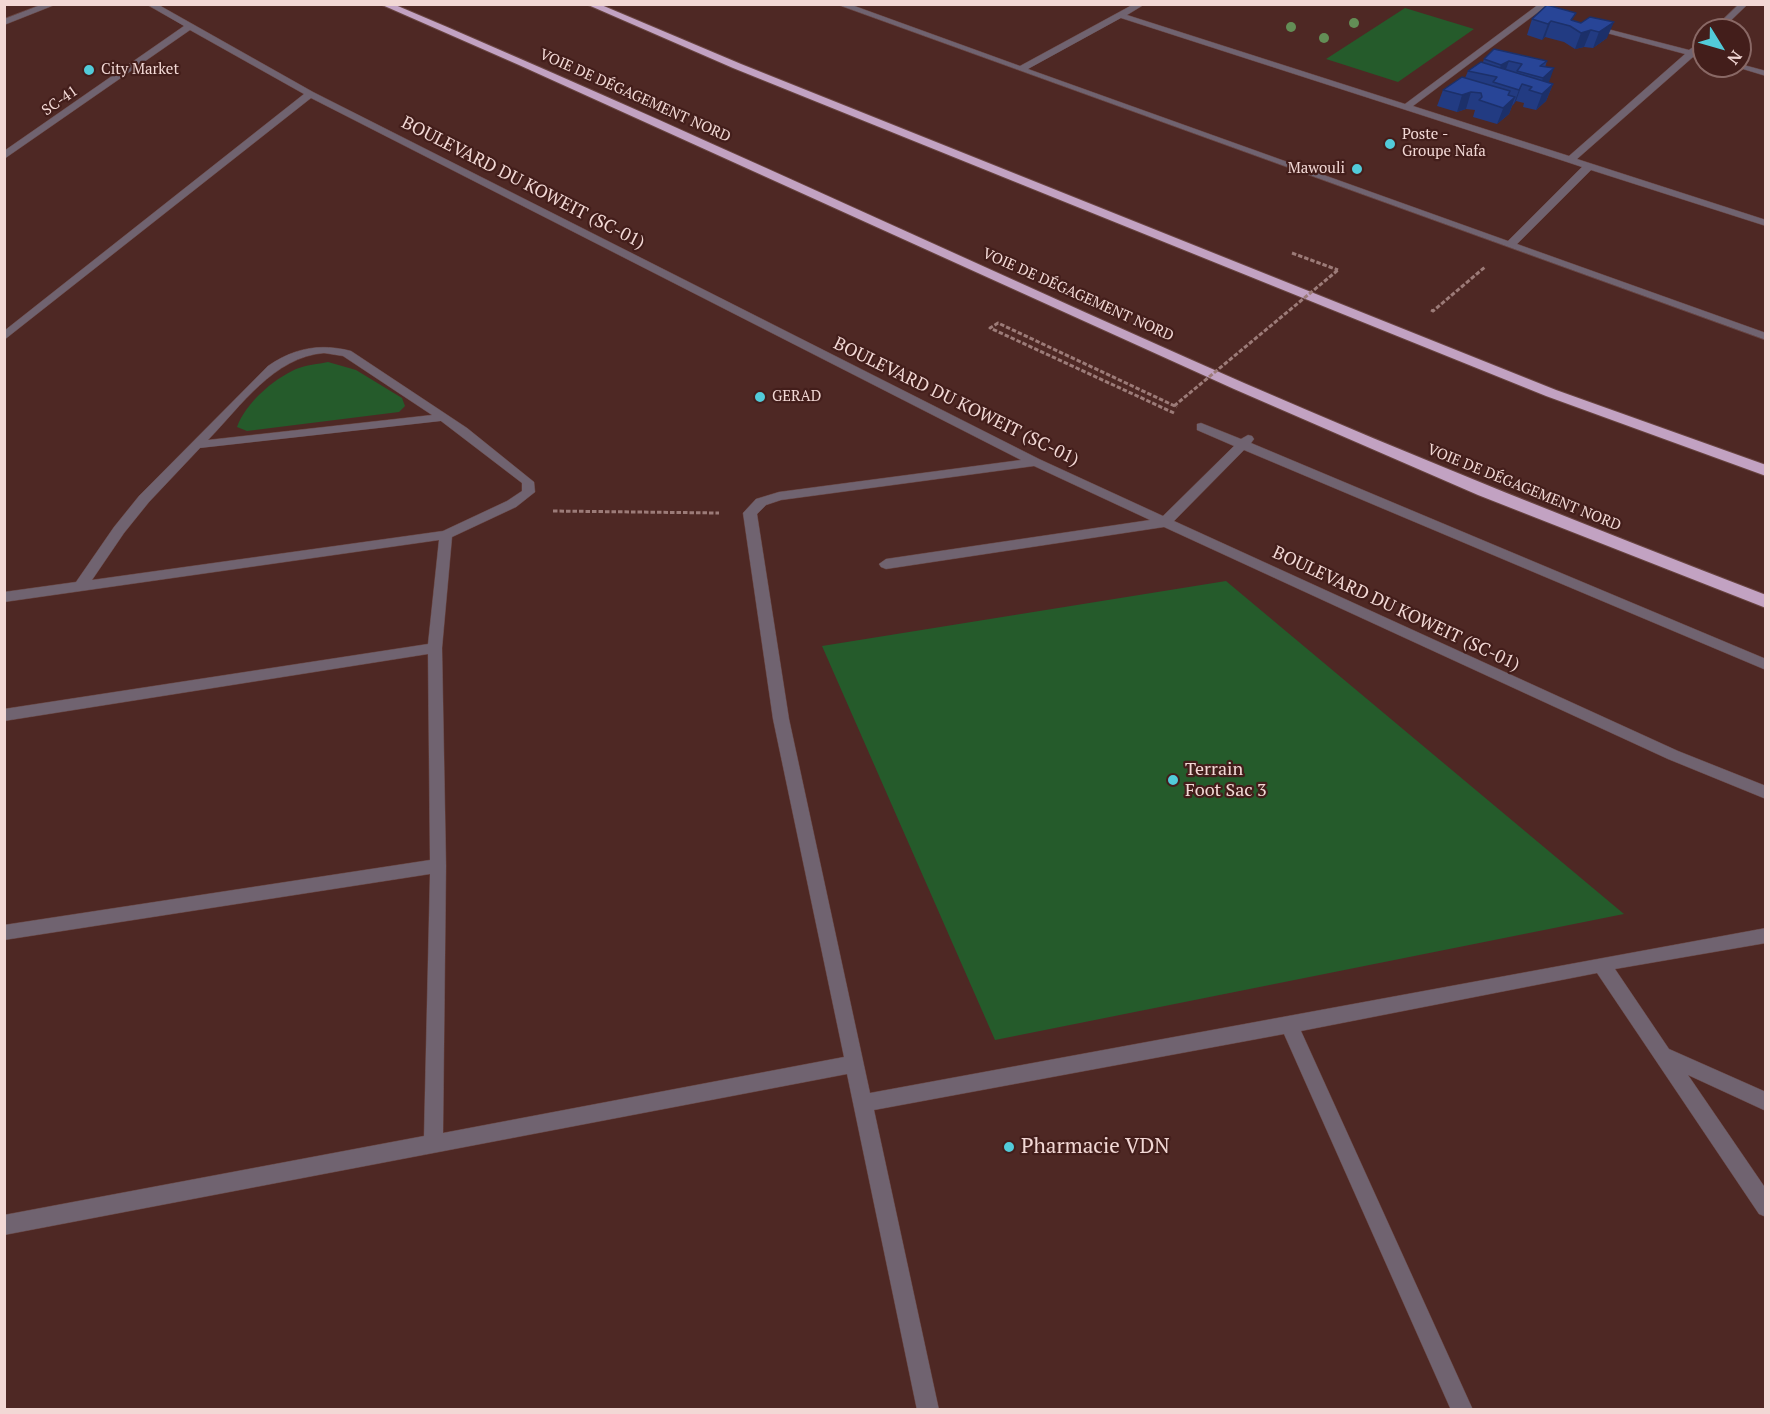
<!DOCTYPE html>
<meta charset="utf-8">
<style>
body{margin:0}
#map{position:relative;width:1770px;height:1414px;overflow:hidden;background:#4e2824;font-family:"PT Serif",serif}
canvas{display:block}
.frame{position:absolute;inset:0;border:6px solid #f2d8d5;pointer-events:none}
.north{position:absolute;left:1692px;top:18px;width:60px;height:60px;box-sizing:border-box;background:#431e1b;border:2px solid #896865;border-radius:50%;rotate:127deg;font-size:16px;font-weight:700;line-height:24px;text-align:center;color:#f2d8d5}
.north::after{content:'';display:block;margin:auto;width:21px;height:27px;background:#52cbd9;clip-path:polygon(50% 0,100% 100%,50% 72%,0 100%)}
</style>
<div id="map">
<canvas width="1770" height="1414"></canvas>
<div class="frame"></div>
<div class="north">N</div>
</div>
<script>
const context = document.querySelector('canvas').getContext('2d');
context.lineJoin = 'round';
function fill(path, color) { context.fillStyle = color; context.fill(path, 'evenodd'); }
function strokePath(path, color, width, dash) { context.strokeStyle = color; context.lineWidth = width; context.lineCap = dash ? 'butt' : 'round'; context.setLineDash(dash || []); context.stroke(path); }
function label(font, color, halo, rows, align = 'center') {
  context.font = font + ' "PT Serif",serif'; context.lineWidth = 4.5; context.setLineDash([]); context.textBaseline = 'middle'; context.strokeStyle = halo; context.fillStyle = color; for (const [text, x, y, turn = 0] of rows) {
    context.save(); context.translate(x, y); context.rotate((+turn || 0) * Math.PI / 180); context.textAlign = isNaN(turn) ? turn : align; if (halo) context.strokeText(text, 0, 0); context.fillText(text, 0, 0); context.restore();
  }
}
fill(new Path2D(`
 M1405 8 1474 29 1398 82 1326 59Z
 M328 362 356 370 402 398 405 406 399 412 247 431 237 427C246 403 272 380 296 369 306 365 318 364 328 362Z
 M1226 581 1624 914 995 1040 822 646Z`), '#255b2b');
const minor = new Path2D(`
 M43 4H57L4 25V19Z
 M146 4H157L313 92 1039 459 1163 516 1234 446 1197 430V424L1201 423 1241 439 1248 435 1252 436 1254 439 1251 443 1766 659V670L1244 450 1174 521 1678 751 1766 786V799L1668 759 1164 527 886 569 881 567 879 564 886 559 1150 520 1034 466 781 500 766 505 757 514 789 719 870 1093 1766 928V943L1615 969 1669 1049 1766 1092V1111L1688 1075 1766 1189V1217L1759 1214 1597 973 1301 1031 1473 1410H1451L1284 1034 874 1110 939 1410H917L847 1074 4 1235V1215L424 1136 430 874 4 940V925L430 860 428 654 4 721V709L428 644 439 540 4 602V592L76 582 114 527 139 496 268 366C294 348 320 343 351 351L467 428 534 482 535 492 516 507 452 537 442 648 446 866 443 1133 844 1057 773 719 743 513 756 499 779 492 1021 460 311 98 4 340V331L304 94 190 30 4 159V151L184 26ZM324 353 343 356 432 415 208 440C241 406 274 357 324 353ZM441 421 522 483V491L507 501 443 531 92 580 124 533 149 502 200 448Z
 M836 4H849L1020 66 1134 4H1145L1127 15 1405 104 1539 4H1549L1413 106 1569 156 1685 54 1588 28V24L1689 50 1704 39V46L1697 52 1704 54V60L1693 57 1577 159 1766 220V226L1591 170 1517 244 1766 333V340ZM1121 18 1567 162 1582 167 1508 241 1028 69Z
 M1739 4H1748L1721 30H1712Z
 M1740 64 1766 71V76L1733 66Z`);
const highway = new Path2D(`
 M380 4H393C679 125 960 258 1244 383 1416 458 1590 527 1766 595V608L1478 495 1234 389 519 65Z
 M586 4H599L741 64 1556 390 1766 465V476L1546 396 733 68Z`);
strokePath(minor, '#684440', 1);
strokePath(highway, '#684440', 2);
strokePath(new Path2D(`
 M1292 253 1338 270
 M1431 310 1433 311 1485 267
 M1174 413 990 328 998 323 1177 407
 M553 511 719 513`), '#9c7b78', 3, [4.5, 2]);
fill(minor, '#706370');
fill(highway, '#c2a2c2');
strokePath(new Path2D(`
 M1174 406 1338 270`), '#9c7b78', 3, [4.5, 2]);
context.fillStyle = '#638e56';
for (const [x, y] of [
 [1354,23],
 [1291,27],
 [1324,38]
]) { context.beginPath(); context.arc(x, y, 5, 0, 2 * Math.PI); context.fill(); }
fill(new Path2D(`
 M1590 17 1607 38 1593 48 1584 47 1575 49 1564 42 1545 37 1542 40 1527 35 1532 19 1581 23Z
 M1484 59 1547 61 1545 67 1549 83 1553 84 1546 101 1536 110 1523 107 1524 103 1516 101 1512 106 1509 114 1497 124 1473 117 1475 110 1466 109 1457 112 1437 106 1443 90 1465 78 1468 71 1483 62Z`), '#223b82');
fill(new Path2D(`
 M1551 21 1545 37 1542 40 1548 24Z
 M1614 22 1607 38 1593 48 1599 32Z
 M1591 30 1584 47 1575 49 1581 33Z
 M1509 61 1503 77 1495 81 1501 65Z
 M1554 68 1548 85 1538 92 1543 78Z
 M1522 84 1516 101 1513 106 1519 90Z
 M1553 84 1546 101 1536 110 1542 94Z
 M1510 91 1505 106 1515 97 1509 114 1497 124Z
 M1471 92 1466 109 1457 112 1462 95Z`), '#1c306a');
const building = new Path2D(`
 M1547 5 1576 13 1571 20 1581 23 1590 17 1614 22 1599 32 1591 30 1581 33 1570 26 1551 21 1548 24 1532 19Z
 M1494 49 1547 61 1540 66 1554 68 1543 78 1517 71 1522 64 1509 61 1501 65 1484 59Z
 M1481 62 1553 84 1542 94 1529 90 1532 87 1522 84 1519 90 1493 82 1497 77 1468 71Z
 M1462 77 1510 91 1508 95 1515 97 1503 108 1479 100 1482 97 1481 93 1471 92 1462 95 1443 90Z`);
fill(building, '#284597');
strokePath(building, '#1c306a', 1.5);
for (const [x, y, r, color] of [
 [89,70,6,"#52cbd9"],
 [1390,144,6,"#52cbd9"],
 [1357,169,6,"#52cbd9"],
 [760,397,6,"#52cbd9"],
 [1173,780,6,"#52cbd9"],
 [1009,1147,6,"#52cbd9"]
]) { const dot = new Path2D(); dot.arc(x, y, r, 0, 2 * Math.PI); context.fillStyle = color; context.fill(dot); strokePath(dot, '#431e1b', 2); }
label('15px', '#f2d8d5', '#431e1b', [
 ["City Market",101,70],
 ["Poste -",1402,135],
 ["Groupe Nafa",1402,152],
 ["Mawouli",1345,169,"right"],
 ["GERAD",772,397]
], 'left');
label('15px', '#f2d8d5', '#431e1b', [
 ["VOIE DE DÉGAGEMENT NORD",635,96,24],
 ["SC-41",60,101,-35],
 ["VOIE DE DÉGAGEMENT NORD",1078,295,24],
 ["VOIE DE DÉGAGEMENT NORD",1524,488,22]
]);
label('18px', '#f2d8d5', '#431e1b', [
 ["BOULEVARD DU KOWEIT (SC-01)",523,183,27],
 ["BOULEVARD DU KOWEIT (SC-01)",956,402,26],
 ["BOULEVARD DU KOWEIT (SC-01)",1396,609,25]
]);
label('18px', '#f2d8d5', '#431e1b', [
 ["Terrain",1185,770],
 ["Foot Sac 3",1185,791]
], 'left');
label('21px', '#f2d8d5', '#431e1b', [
 ["Pharmacie VDN",1021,1147]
], 'left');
</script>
